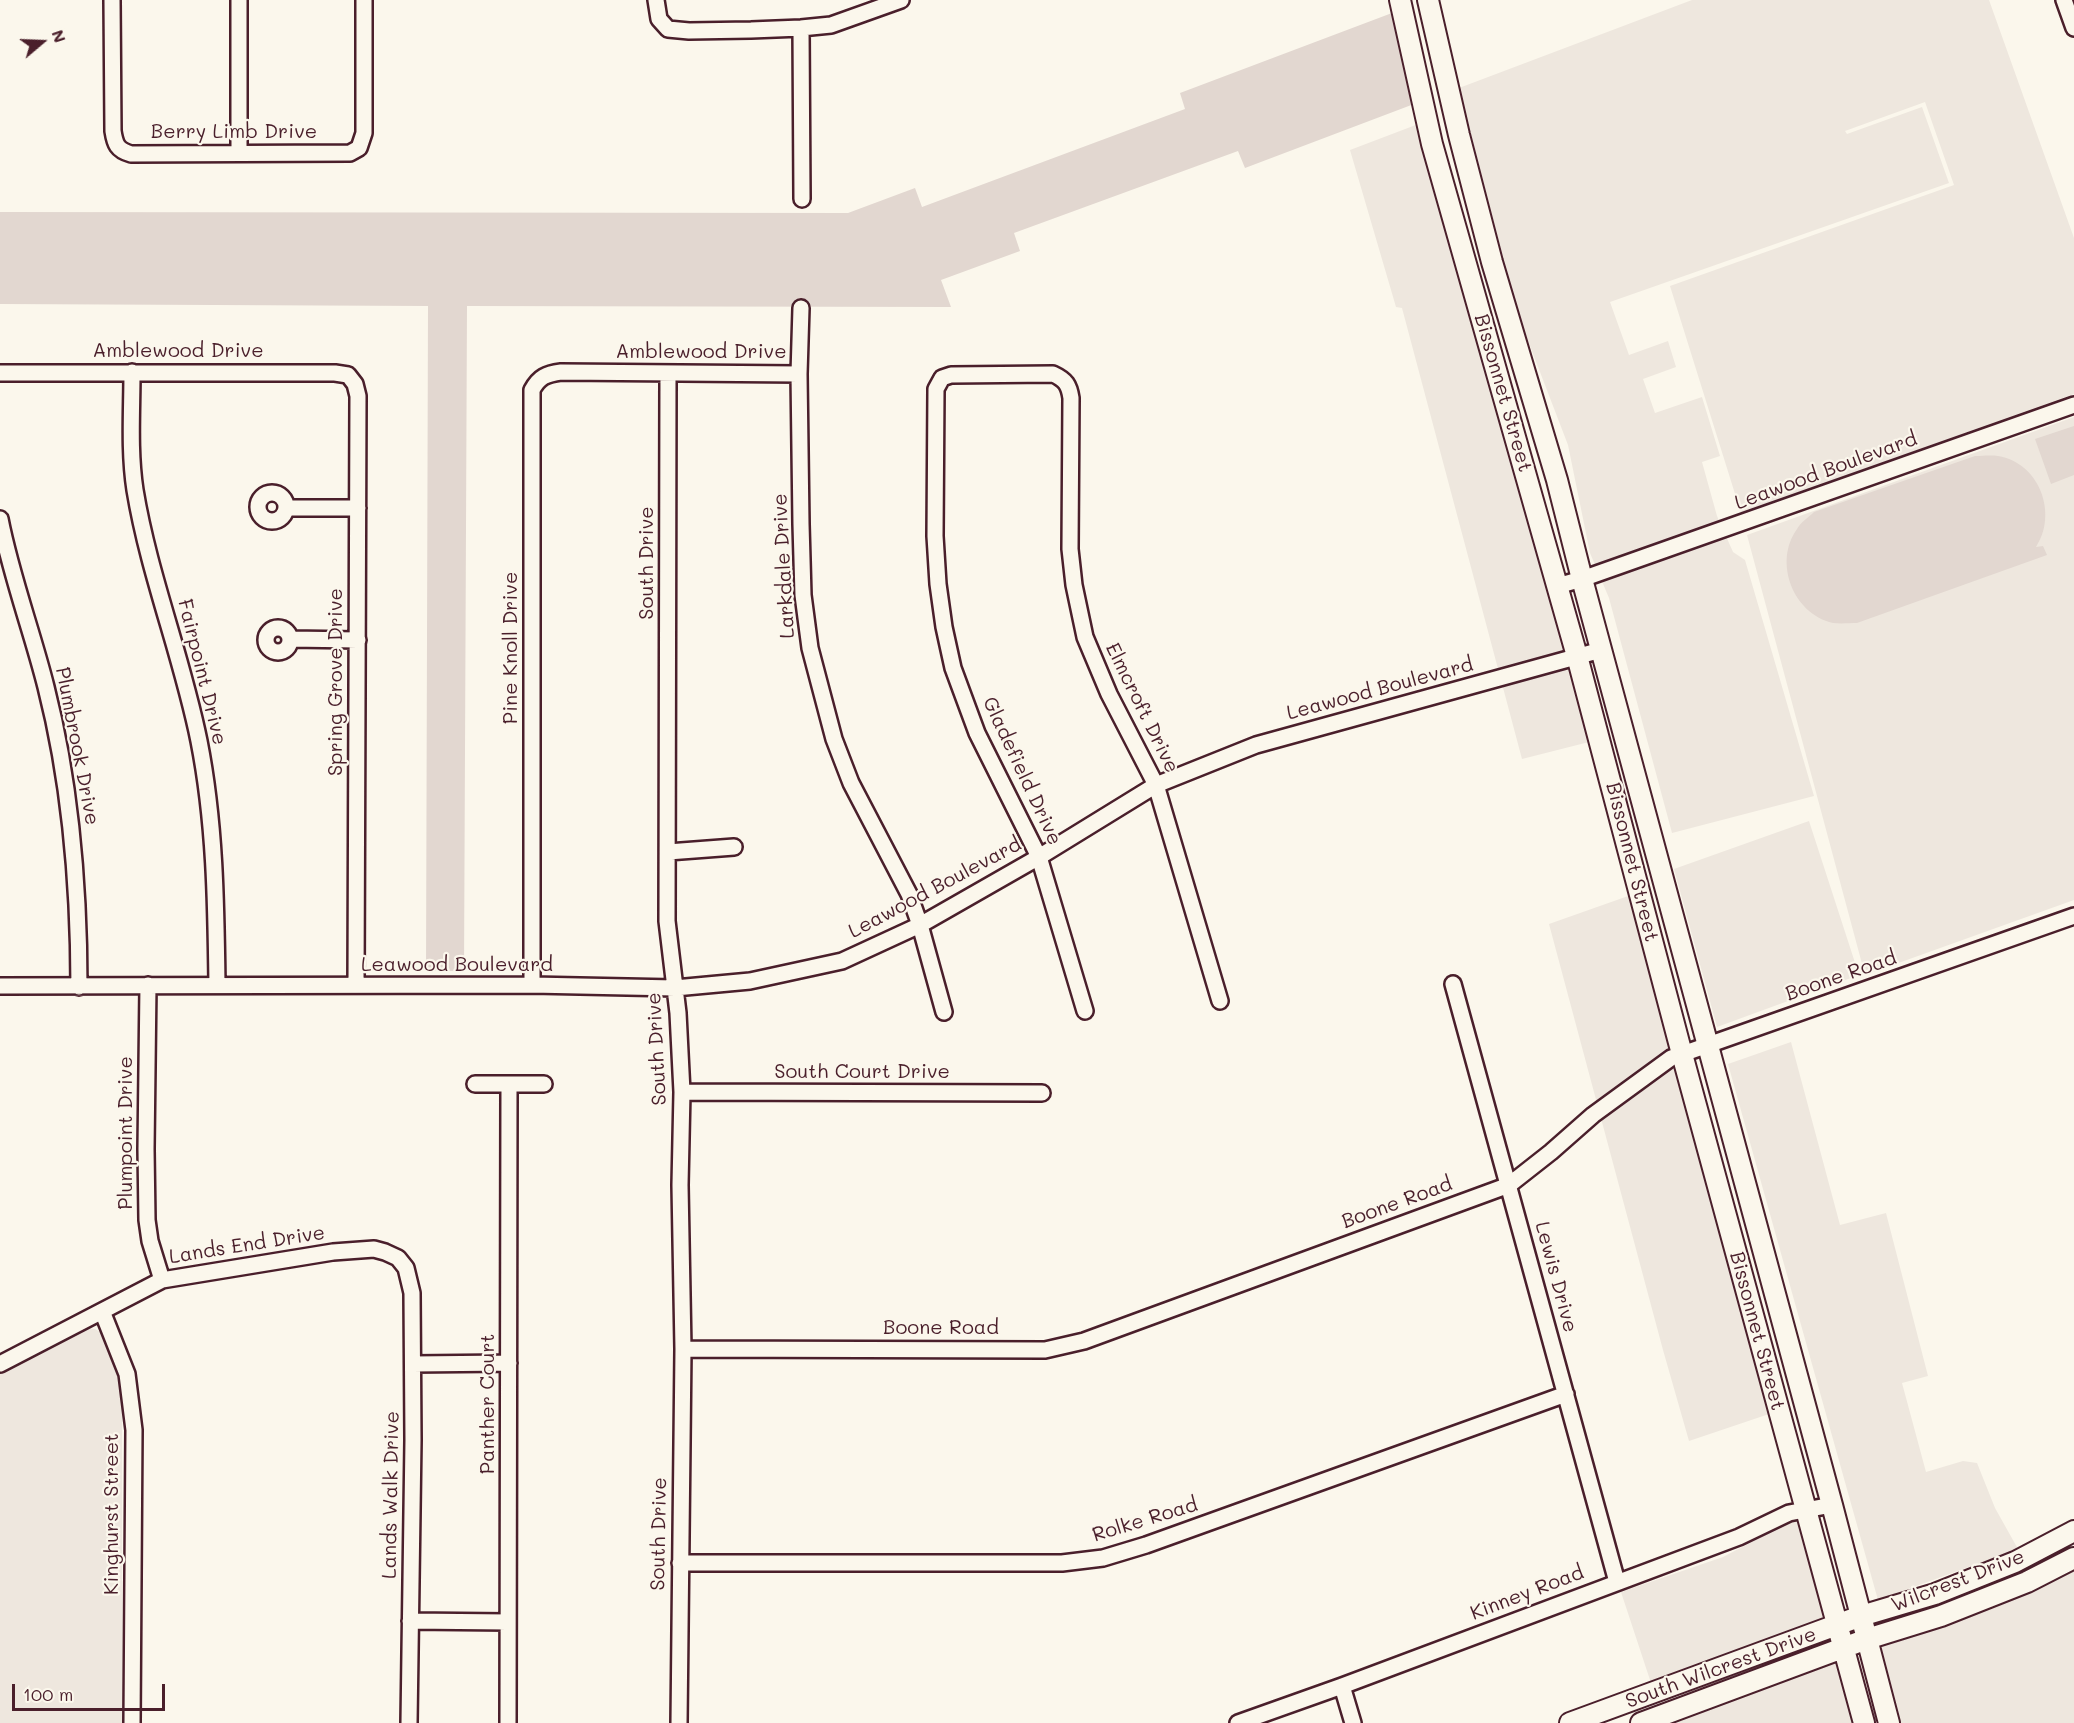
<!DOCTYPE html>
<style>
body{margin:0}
#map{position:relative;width:2074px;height:1723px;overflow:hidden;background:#fbf7ec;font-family:Mali,sans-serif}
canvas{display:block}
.north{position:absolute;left:12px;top:12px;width:60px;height:60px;-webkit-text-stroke:4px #fbf7ec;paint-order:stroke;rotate:71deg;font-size:16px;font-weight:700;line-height:24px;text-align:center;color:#4a1f2b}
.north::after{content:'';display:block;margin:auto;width:21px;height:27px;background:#4a1f2b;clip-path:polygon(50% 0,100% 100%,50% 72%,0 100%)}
.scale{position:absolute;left:12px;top:1684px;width:153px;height:27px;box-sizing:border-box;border:3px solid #4a1f2b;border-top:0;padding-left:8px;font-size:18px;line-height:21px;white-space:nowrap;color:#4a1f2b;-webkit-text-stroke:4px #fbf7ec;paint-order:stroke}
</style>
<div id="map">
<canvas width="2074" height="1723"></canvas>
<div class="north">N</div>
<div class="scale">100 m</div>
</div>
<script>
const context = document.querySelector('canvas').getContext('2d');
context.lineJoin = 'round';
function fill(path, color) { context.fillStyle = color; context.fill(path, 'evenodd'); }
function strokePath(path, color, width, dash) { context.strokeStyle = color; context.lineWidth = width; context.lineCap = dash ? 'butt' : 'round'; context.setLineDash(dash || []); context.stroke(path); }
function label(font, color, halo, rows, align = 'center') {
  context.font = font + ' Mali,sans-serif'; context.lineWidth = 4.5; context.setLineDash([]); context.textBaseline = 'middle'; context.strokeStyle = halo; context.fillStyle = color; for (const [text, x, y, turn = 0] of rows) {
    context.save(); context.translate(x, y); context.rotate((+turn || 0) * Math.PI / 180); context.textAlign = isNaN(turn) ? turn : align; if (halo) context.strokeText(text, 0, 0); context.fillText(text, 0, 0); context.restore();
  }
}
fill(new Path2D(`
 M1692 0H1989L2074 238V394L1741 513 1670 286 1954 185 1925 102 1845 131 1847 134 1922 107 1949 183 1610 302 1629 355 1668 341 1676 367 1643 379 1655 413 1702 397 1720 456 1702 462 1717 516 1733 552 1745 560 1814 796 1672 833 1609 598 1590 553 1568 445 1517 312 1459 88Z
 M1421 123 1593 741 1522 759 1402 308 1396 307 1350 150Z
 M2074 417V900L1865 975 1747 535Z
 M1809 821 1859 975 1717 1027 1674 869Z
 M1631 895 1775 1412 1689 1441 1663 1350 1549 924Z
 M1791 1042 1840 1225 1886 1213 1928 1376 1902 1383 1926 1472 1963 1461 1977 1463 1995 1508 2018 1549 1878 1600 1728 1064Z
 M86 1328 95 1329 102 1333 117 1372 122 1402V1723H0V1374Z
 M1801 1516 1831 1622 1651 1683 1621 1592 1723 1557Z
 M2074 1570V1723H1900L1879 1646 2011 1599Z
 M1839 1660 1857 1723H1671Z`), '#eee7de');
fill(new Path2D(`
 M1392 13 1414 104 1245 168 1238 151 1014 233 1020 251 941 280 951 307 467 306 464 971H426L428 306 0 304V212L848 213 915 188 922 207 1185 109 1180 93Z
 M2074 426V475L2051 484 2035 439Z
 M1975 456C1982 456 1991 455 1998 456 2040 463 2058 514 2036 547L2043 546 2047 555 1857 623C1850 623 1841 624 1833 623 1793 614 1773 562 1797 529 1801 522 1809 517 1814 512Z`), '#e2d7d0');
const minor = new Path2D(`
 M112 0 113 131C115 144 117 150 131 154L350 153 359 148 364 133V0
 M239 0V153
 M656 0 659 19 668 29 689 31 751 30 801 28 831 25 901 0
 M2064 0 2074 28
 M801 28 802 199
 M801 308 799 374 801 524 803 595 810 648 834 739 851 783 909 894 920 925 944 1012
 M132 372C132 411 129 451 135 490 149 575 182 656 199 741 215 822 216 903 217 985
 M0 373H335L348 375 355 384 358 396 356 985
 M668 374 667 921 678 1013 682 1092 680 1185 683 1349 679 1723
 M258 507a14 14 0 1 1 28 0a14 14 0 1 1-28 0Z
 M287 508H358
 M0 519C11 576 32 631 46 687 71 785 79 885 79 987
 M1557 586 1582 579 2074 405
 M266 640a12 12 0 1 1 24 0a12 12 0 1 1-24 0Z
 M290 639 358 640
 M668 852 734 847
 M1453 984 1617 1582
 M148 985 146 1149 147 1220 150 1241 162 1280
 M532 985V390C539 377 546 374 561 372L799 374
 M0 986 532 985 675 988 750 981 842 961 920 925 1039 857 1156 785 1256 745 1601 650
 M1085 1011 1039 857 977 733 953 668 944 627 938 584 935 536 936 389 942 378 951 375 1053 374C1066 380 1069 385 1071 398L1070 549 1074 585 1085 637 1109 694 1156 785 1220 1001
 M475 1084H544
 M682 1092 1042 1093
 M102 1311 127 1374 134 1430 132 1723
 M683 1349 1045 1350 1084 1341 1509 1185 1551 1152 1593 1115 1671 1058 2074 916
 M0 1364 162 1280 333 1252 374 1249 385 1252 398 1258 406 1268 412 1293 413 1440 409 1723
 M413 1364 509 1363
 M680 1563H1062L1103 1558 1146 1545 1566 1394
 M410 1621 508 1622
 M1342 1686 1353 1723
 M508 1723 509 1084
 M1238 1723 1342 1686 1739 1537 1789 1513 1832 1505`);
const major = new Path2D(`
 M1400 0 1432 144 1577 656 1682 1054 1864 1723
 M1428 0 1459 135 1492 262 1557 480 1582 579 1832 1505 1889 1723
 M1570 1723 1861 1616 1935 1594 2015 1562 2074 1531
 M1641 1723 1867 1639 1941 1616 2027 1582 2074 1558`);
strokePath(minor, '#4a1f2b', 20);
strokePath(major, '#4a1f2b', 24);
strokePath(minor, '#fbf7ec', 15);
strokePath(major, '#fbf7ec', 20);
label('20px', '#4a1f2b', '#fbf7ec', [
 ["Berry Limb Drive",234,132],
 ["Amblewood Drive",178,351],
 ["Amblewood Drive",701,352],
 ["Bissonnet Street",1503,393,74],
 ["Leawood Boulevard",1826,471,-20],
 ["South Drive",647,563,-90],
 ["Larkdale Drive",784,566,-93],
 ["Pine Knoll Drive",511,648,-90],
 ["Fairpoint Drive",202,672,76],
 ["Spring Grove Drive",336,682,-90],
 ["Leawood Boulevard",1380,689,-15],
 ["Elmcroft Drive",1142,708,64],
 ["Plumbrook Drive",77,746,79],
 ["Gladefield Drive",1022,771,65],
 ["Bissonnet Street",1632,862,76],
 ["Leawood Boulevard",935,888,-28],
 ["Leawood Boulevard",457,965],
 ["Boone Road",1841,976,-19],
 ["South Drive",657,1049,-93],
 ["South Court Drive",862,1072],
 ["Plumpoint Drive",126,1133,-90],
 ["Boone Road",1397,1203,-20],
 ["Lands End Drive",247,1245,-9],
 ["Lewis Drive",1556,1277,75],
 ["Boone Road",941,1328],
 ["Bissonnet Street",1757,1331,75],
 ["Panther Court",488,1404,-90],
 ["Lands Walk Drive",391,1495,-89],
 ["Kinghurst Street",112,1514,-90],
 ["Rolke Road",1145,1520,-17],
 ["South Drive",659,1534,-89],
 ["Wilcrest Drive",1958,1581,-21],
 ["Kinney Road",1527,1593,-21],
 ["South Wilcrest Drive",1721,1668,-20]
]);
</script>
